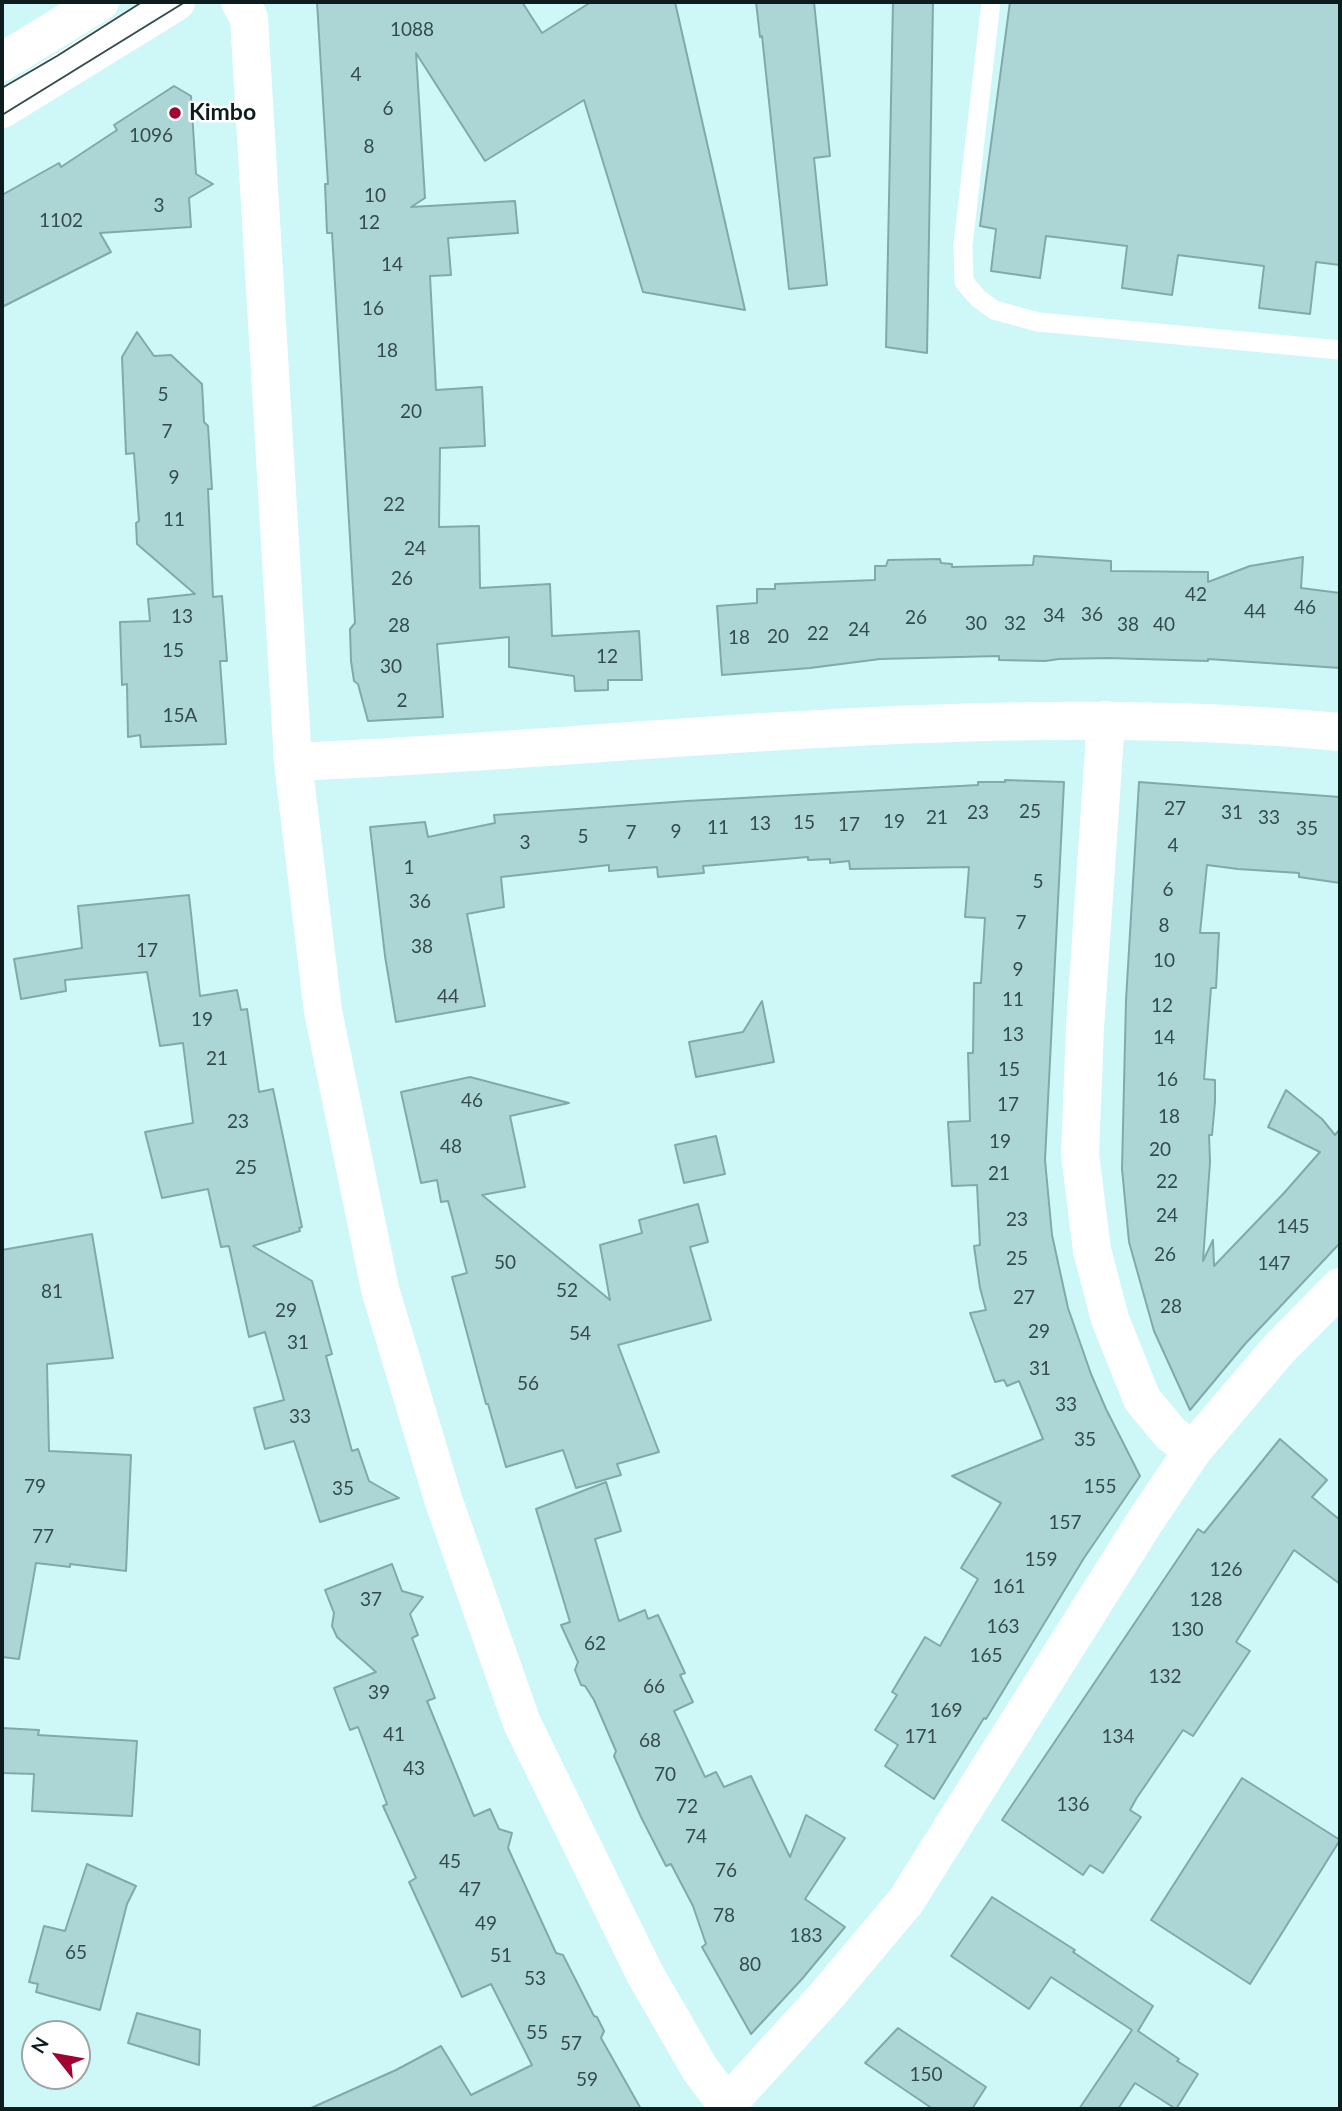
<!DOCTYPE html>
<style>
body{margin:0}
#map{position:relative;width:1342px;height:2111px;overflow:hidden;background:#cef8f8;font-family:Lato,sans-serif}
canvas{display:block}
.frame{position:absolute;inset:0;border:4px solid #0d1d1d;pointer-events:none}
.north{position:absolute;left:21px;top:2020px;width:70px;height:70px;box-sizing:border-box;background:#fff;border:2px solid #9ea5a5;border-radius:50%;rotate:301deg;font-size:19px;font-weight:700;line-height:28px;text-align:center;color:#0d1d1d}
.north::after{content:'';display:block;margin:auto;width:24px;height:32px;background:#a20233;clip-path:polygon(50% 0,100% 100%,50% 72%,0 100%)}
</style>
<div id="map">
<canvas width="1342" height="2111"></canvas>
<div class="frame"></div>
<div class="north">N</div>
</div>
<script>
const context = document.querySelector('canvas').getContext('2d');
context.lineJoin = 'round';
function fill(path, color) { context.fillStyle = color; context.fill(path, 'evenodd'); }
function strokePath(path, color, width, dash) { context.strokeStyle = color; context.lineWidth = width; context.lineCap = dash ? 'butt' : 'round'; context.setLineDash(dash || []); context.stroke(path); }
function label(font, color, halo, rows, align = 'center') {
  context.font = font + ' Lato,sans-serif'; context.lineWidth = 5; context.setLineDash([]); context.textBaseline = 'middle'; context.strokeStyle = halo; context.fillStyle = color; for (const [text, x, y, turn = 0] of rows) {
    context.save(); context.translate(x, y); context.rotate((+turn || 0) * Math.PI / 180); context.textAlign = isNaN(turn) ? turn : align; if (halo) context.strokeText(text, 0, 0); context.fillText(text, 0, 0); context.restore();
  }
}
const building = new Path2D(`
 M317 2H522L542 33 591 2H675L745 310 643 292 584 100 485 161 416 53 425 198 411 207 515 201 518 233 448 238 451 275 430 276 436 390 482 387 485 446 440 448 439 527 479 526 480 588 550 584 552 636 639 631 642 680H608V690L575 691 574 676 509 667V637L437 644 443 717 368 721 358 684 354 681 351 661 350 629 355 623 332 233H327L325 184H328Z
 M756 2H814L830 156 814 158 827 285 789 289 762 36 760 37Z
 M893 2H933L927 353 886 347Z
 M1010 2H1340V265L1316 262 1310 314 1259 308 1264 266 1178 255 1172 295 1122 288 1127 246 1046 236 1040 278 991 271 996 229 980 226Z
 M174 86 191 96 196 174 213 184 189 198 191 227 100 233 111 252 2 307V195L59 163 61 167 117 130 114 125Z
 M137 332 154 356 171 355 202 384 204 422 208 426 212 489H208L213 597 222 596 227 661H220L226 744 141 747 140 735 128 737 127 684 122 685 120 622 150 621 148 599 195 594 137 544 136 523 139 521 134 453 126 454 122 357Z
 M1034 556 1111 561V571L1208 572V582L1250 566 1303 557 1301 588 1340 593V668L1208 659V661L1108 658 1059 659 1045 661 999 660V656L880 659 810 668 722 675 717 606 757 603V589H775V584L875 580V566H886L888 560 940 559 941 563 952 564V567L1033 565Z
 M1005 780 1064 782 1045 1160 1052 1235 1068 1308 1091 1374 1106 1409 1140 1476 1084 1558 986 1719 984 1718 934 1799 885 1766 898 1745 875 1730 897 1695 892 1692 925 1637 940 1646 978 1579 961 1568 1001 1503 952 1476 1043 1439 1019 1381 1007 1386 1004 1380 995 1382 970 1313 986 1310 980 1288 974 1246 980 1245 977 1185 952 1186 948 1122 970 1121 968 1053H973L974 983H981L985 918 965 917 969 867 850 869 849 861 830 863V859L808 860V857L703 866 704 873 658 877 657 867 609 871V865L501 877 504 907 467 914 485 1006 396 1022 385 956 370 827 425 822 428 837 495 823 494 815 687 801 978 785V782H1005Z
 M1139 782 1340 797V883L1299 877V873L1238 869 1207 865 1200 933H1219L1216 988H1211L1204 1079 1215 1080V1102L1212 1135H1209L1210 1162 1203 1261 1213 1240 1214 1266 1284 1193 1320 1152 1268 1127 1286 1090 1322 1119 1335 1135 1340 1129V1243L1245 1344 1190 1410 1154 1331 1129 1242 1122 1169 1126 1000Z
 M189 895 200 996 237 990 241 1010 247 1009 259 1092 273 1089 302 1227 299 1228 300 1231 253 1246 312 1281 332 1354 326 1356 352 1451 358 1449 369 1481 399 1498 320 1522 294 1441 265 1449 254 1408 284 1400 265 1332 249 1337 229 1246 221 1247 208 1189 162 1198 145 1132 193 1123 183 1043 160 1046 147 972 65 980 66 991 21 999 14 959 82 948 78 906Z
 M762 1001 774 1062 696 1077 689 1042 743 1032Z
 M470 1077 569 1103 510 1116 525 1187 482 1195 610 1300 600 1245 642 1233 639 1220 698 1204 708 1242 690 1247 711 1320 618 1345 659 1452 617 1464 621 1475 576 1488 563 1450 506 1467 488 1404H486L452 1277 467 1273 448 1201 441 1202 437 1180 421 1183 401 1092Z
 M716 1136 725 1174 684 1183 675 1145Z
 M92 1234 113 1358 47 1364 49 1451 131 1455 126 1571 70 1564V1567L36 1563 19 1659 2 1657V1250Z
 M1280 1439 1327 1480 1312 1497 1340 1520V1584L1294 1550 1236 1642 1250 1651 1193 1736 1183 1730 1136 1799 1130 1810 1141 1817 1103 1873 1090 1865 1083 1875 1002 1820 1198 1529 1204 1533Z
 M606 1482 621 1531 595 1539 619 1621 645 1610 648 1619 658 1615 685 1673 680 1675 693 1702 674 1711 705 1777 716 1772 724 1787 751 1776 790 1857 806 1815 845 1838 805 1899 845 1927 802 1979 751 2034 702 1947 706 1944 693 1906 671 1864 666 1866 641 1817 614 1756 616 1751 594 1700 585 1686 581 1685 575 1670 578 1662 561 1625 570 1622 536 1509Z
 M392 1564 402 1591 423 1597 410 1614 418 1635 412 1638 435 1698 427 1701 474 1816 490 1809 499 1829 512 1833 508 1848 556 1953 563 1955 594 2016 597 2017 604 2031 601 2038 641 2109H309L396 2070 441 2046 471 2095 532 2065 491 1984 462 1997 409 1882 416 1878 383 1806 387 1804 358 1727 350 1730 334 1688 376 1672 337 1637 332 1626 334 1613 325 1590Z
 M2 1728 39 1730 38 1735 137 1741 132 1816 32 1811 34 1774 2 1773Z
 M1242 1778 1340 1840 1250 1984 1151 1920Z
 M87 1864 136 1886 127 1904 100 2010 36 1992 38 1984 29 1982 44 1926 65 1931Z
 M992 1897 1075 1950 1073 1952 1153 2006 1138 2031 1179 2059 1177 2061 1198 2074 1176 2109 1135 2083 1118 2109H1079L1132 2030 1051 1977 1029 2009 951 1956Z
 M137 2013 200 2030 199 2065 128 2043Z
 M898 2028 986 2087 972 2109H933L865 2063Z`);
fill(building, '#acd6d6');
strokePath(building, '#81a9a9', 2);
strokePath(new Path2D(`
 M991 2 963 245 964 282 978 298 994 310 1038 322 1340 350`), '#fff', 19);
strokePath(new Path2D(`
 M240 2 249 18 293 762 323 1011 380 1289 444 1502 522 1723 645 1974 700 2069 727 2105
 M1106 720 1085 1028 1080 1154 1092 1250 1110 1319 1142 1399 1171 1434 1193 1450
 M293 762C642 747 991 699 1340 732
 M723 2109 827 1995 906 1901 1144 1523 1193 1450 1277 1351 1340 1287`), '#fff', 38);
strokePath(new Path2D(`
 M2 62 100 2
 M2 109 176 2`), '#fff', 38);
strokePath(new Path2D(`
 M2 88 57 56 142 2
 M2 115 185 2`), '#364c4c', 2);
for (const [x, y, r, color] of [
 [175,113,7,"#a20233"]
]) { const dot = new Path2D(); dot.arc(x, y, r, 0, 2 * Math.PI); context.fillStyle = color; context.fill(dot); strokePath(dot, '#fff', 2.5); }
label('19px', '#354b4b', null, [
 ["1088",412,30],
 ["4",356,75],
 ["6",388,109],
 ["1096",151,136],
 ["8",369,147],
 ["10",375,196],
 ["3",159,206],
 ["1102",61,221],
 ["12",369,223],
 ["14",392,265],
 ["16",373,309],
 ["18",387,351],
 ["5",163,395],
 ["20",411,412],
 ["7",167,432],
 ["9",174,478],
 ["22",394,505],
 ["11",174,520],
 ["24",415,549],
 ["26",402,579],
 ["42",1196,595],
 ["46",1305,608],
 ["44",1255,612],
 ["36",1092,615],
 ["34",1054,616],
 ["13",182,617],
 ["26",916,618],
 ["30",976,624],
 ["32",1015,624],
 ["38",1128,625],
 ["40",1164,625],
 ["28",399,626],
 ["24",859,630],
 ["22",818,634],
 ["20",778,637],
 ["18",739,638],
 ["15",173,651],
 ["12",607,657],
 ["30",391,667],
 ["2",402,701],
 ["15A",180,716],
 ["27",1175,809],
 ["25",1030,812],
 ["23",978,813],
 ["31",1232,813],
 ["21",937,818],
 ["33",1269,818],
 ["19",894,822],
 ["15",804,823],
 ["13",760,824],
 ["17",849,825],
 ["11",718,828],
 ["35",1307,829],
 ["9",676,832],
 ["7",631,833],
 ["5",583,837],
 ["3",525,843],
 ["4",1173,846],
 ["1",409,868],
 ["5",1038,882],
 ["6",1168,890],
 ["36",420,902],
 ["7",1021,923],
 ["8",1164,926],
 ["38",422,947],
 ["17",147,951],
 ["10",1164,961],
 ["9",1018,970],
 ["44",448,997],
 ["11",1013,1000],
 ["12",1162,1006],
 ["19",202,1020],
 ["13",1013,1035],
 ["14",1164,1038],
 ["21",217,1059],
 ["15",1009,1070],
 ["16",1167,1080],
 ["46",472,1101],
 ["17",1008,1105],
 ["18",1169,1117],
 ["23",238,1122],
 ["19",1000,1142],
 ["48",451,1147],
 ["20",1160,1150],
 ["25",246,1168],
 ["21",999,1174],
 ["22",1167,1182],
 ["24",1167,1216],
 ["23",1017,1220],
 ["145",1293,1227],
 ["26",1165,1255],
 ["25",1017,1259],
 ["50",505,1263],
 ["147",1274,1264],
 ["52",567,1291],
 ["81",52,1292],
 ["27",1024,1298],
 ["28",1171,1307],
 ["29",286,1311],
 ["29",1039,1332],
 ["54",580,1334],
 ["31",298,1343],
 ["31",1040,1369],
 ["56",528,1384],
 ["33",1066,1405],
 ["33",300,1417],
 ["35",1085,1440],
 ["79",35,1487],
 ["155",1100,1487],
 ["35",343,1489],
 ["157",1065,1523],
 ["77",43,1537],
 ["159",1041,1560],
 ["126",1226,1570],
 ["161",1009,1587],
 ["37",371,1600],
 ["128",1206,1600],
 ["163",1003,1627],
 ["130",1187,1630],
 ["62",595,1644],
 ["165",986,1656],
 ["132",1165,1677],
 ["66",654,1687],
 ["39",379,1693],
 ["169",946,1711],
 ["41",394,1735],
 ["171",921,1737],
 ["134",1118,1737],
 ["68",650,1741],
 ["43",414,1769],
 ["70",665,1775],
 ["136",1073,1805],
 ["72",687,1807],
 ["74",696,1837],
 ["45",450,1862],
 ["76",726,1871],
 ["47",470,1890],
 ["78",724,1916],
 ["49",486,1924],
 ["183",806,1936],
 ["65",76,1953],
 ["51",501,1956],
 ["80",750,1965],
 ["53",535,1979],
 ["55",537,2033],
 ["57",571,2044],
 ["150",926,2075],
 ["59",587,2080]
]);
label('bold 23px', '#0d1d1d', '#fff', [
 ["Kimbo",189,113]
], 'left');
</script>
